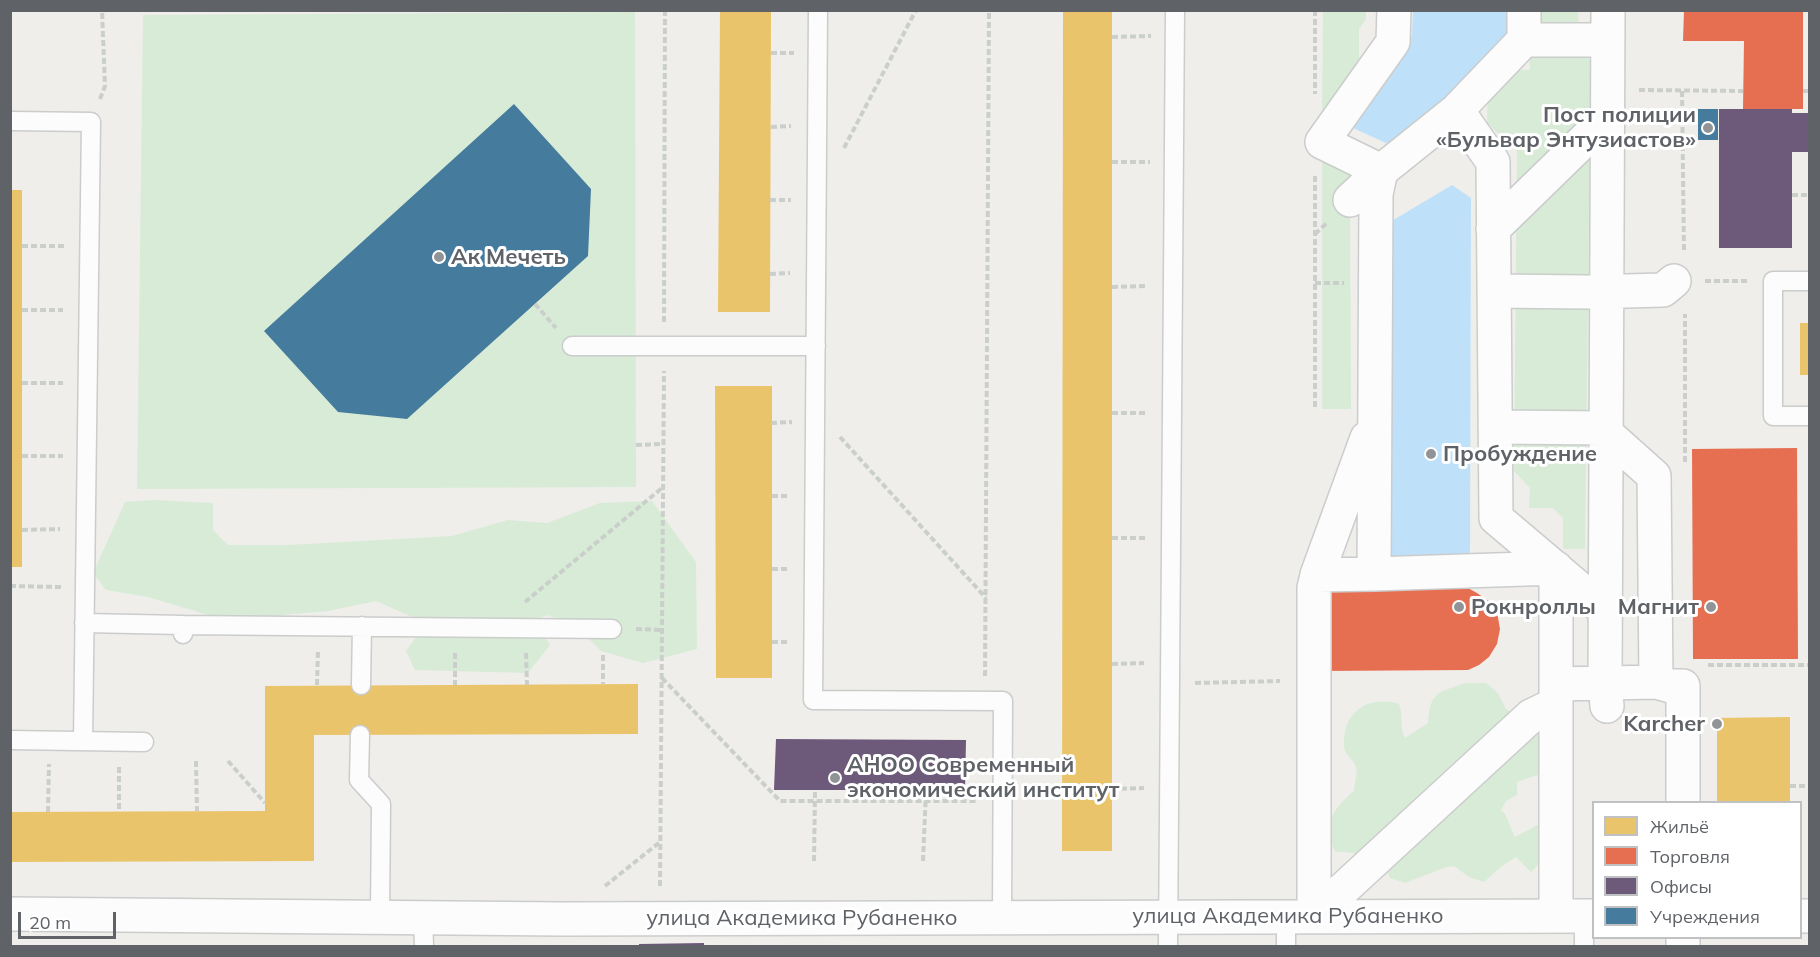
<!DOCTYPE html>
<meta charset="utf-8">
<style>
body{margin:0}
#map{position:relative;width:1820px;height:957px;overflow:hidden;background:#efeeea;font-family:Mulish,sans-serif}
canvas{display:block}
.frame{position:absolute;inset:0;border:12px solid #5f6368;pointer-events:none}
.legend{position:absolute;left:1592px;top:801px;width:210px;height:138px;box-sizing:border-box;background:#fff;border:2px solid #bfc1c3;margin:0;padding:8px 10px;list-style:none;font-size:18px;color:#5f6368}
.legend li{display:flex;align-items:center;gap:12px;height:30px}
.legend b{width:30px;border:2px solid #bfc1c3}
.scale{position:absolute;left:18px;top:912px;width:98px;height:27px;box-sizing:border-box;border:3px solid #5f6368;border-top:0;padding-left:8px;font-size:18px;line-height:21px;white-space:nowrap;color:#5f6368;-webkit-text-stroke:4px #fff;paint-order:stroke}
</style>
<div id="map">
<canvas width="1820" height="957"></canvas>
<div class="frame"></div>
<ul class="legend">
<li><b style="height:16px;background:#e9c46a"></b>Жильё</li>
<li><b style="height:16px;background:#e76f51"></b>Торговля</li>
<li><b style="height:16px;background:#6d597a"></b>Офисы</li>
<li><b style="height:16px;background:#457b9d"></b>Учреждения</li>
</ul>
<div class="scale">20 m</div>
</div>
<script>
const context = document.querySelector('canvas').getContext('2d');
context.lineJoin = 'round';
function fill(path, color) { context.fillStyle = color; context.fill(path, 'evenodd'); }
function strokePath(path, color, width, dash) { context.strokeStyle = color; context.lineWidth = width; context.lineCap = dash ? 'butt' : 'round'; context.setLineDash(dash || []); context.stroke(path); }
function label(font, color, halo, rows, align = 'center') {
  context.font = font + ' Mulish,sans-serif'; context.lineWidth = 6; context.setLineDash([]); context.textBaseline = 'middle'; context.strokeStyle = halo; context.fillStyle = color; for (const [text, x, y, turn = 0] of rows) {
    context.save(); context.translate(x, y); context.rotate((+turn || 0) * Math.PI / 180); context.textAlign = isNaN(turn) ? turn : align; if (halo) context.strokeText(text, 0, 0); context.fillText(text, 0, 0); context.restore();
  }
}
fill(new Path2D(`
 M1323 11H1366V19L1359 29V63L1322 119Z
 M1535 11H1578L1579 32H1535Z
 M635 12 636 487 137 489 143 15Z
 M1529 48H1578L1591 61 1585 549H1563V518L1553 508H1529L1530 488 1514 471 1517 151 1487 123 1488 89 1506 70H1530Z
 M1322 157 1365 178 1350 194 1351 409H1322Z
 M153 500 213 503V530L228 545H288L452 536 508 520 547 523 600 503 652 501 696 562 697 649 643 663 601 651 577 627 547 615 535 620 550 645 528 673 415 670 406 651 426 623 376 601 328 611 225 620 148 597 106 590 93 573 125 502Z
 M1465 683H1486L1498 693 1506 709 1519 717 1541 723 1540 785 1537 775 1517 782V795L1506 801 1501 810 1505 814 1515 837 1537 825 1545 832 1550 853 1531 872 1516 857 1502 866 1484 882 1469 877 1454 866 1444 868 1405 883 1390 878 1384 864C1368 859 1352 850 1336 852 1319 828 1334 807 1354 791 1354 784 1358 774 1356 767 1354 760 1345 755 1344 747 1342 712 1367 695 1399 704 1404 717 1399 728 1405 738L1428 723C1430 691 1438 693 1465 683Z`), '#d8ebd6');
fill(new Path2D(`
 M1413 11H1518L1519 28 1399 149 1353 128 1369 92 1412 36Z
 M1452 185 1471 198 1470 557H1384L1385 225Z`), '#bfe0f9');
fill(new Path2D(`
 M720 10H771L770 312H718Z
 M1063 10H1112V851H1062Z
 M10 190H22V567H10Z
 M1800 323H1810V375H1800Z
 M715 386H772V678H716Z
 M638 684V734L314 735V861L10 862V812L265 811V686Z
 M1790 717V802H1717V718Z`), '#e9c46a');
fill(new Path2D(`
 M1684 10H1803V109H1743L1744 41H1683Z
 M1797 448 1798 659H1693L1692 449Z
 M1466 587 1477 593 1490 602 1497 612 1500 629 1497 644 1489 657 1479 665 1468 670 1321 671V588Z`), '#e76f51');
fill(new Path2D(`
 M1719 109H1792V113H1810V152H1792V248H1719Z
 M776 739 966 740 965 790H774Z
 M704 943V946H639V944Z`), '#6d597a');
fill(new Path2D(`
 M514 104 591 189 588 256 407 419 338 412 264 331Z
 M1698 109H1718V140H1698Z`), '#457b9d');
const lane = new Path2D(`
 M818 10 813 700 1003 701 1002 917
 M10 121 91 122 83 741
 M1810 281H1773V416H1810
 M572 346H816
 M84 623 183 625
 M183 634V625L612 629
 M361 685 362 626
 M360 735 359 780 381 804 380 917
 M10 740 144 742
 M1286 916V946
 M423 917 424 946
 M1168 946 1175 10
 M1584 946V916`);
const street = new Path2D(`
 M1524 10V40
 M1457 110 1524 40H1608
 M1381 171 1376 194 1374 574 1556 568V899
 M1381 171 1322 142 1393 42 1394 10
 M1350 200 1381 171 1457 110 1493 162 1496 518 1606 611
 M1493 229 1608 117
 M1494 291 1588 292 1663 290 1674 281
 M1495 427 1606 428
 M1607 434 1654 476 1656 682 1670 686H1683V802
 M1317 575 1367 438
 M1556 684 1656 682
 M1607 706 1605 683 1608 10
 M10 914 562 919 1594 916
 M1314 916V588L1317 575 1374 574
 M1314 916 1531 716 1556 704
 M1800 916H1810
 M1683 938V946`);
strokePath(lane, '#cbcccc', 21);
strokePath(street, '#cbcccc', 36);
strokePath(new Path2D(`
 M1315 10V94
 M1112 37 1151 36
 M771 53H794
 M1639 90 1743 91
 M1682 91 1684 252
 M1803 91H1810
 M100 99 105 86 102 10
 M1682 116 1698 117
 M771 127 791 126
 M844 148 916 10
 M1112 162H1150
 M1315 176V409
 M1792 195H1810
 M770 200H791
 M1315 234 1328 222
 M22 246H64
 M770 274 790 273
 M1705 281H1748
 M1315 283H1344
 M1112 287 1147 286
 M535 304 556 328
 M22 310H63
 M664 322 665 10
 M22 383H63
 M1112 413H1147
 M771 423 792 422
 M840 437 986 598
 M636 445 663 444
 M22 456H63
 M1685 462V314
 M772 496H789
 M22 530 60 529
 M1112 538H1147
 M772 569H790
 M10 586 61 587
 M525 602 662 488
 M636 629 662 630
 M772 642H789
 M455 653V685
 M526 653 527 685
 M603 655V684
 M1112 664 1144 663
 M1708 665H1810
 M985 676 989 10
 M662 678 780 801H976
 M1195 683 1280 681
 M317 685 318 650
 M196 761 197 811
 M228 761 265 803
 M119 767V811
 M1790 786H1810
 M1112 789 1144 788
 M48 812 49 764
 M814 861 815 791
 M923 861 926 791
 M605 886 660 842
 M660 886 664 371`), '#cacfcc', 4, [6, 3]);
strokePath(lane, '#fdfcfc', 18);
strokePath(street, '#fdfcfc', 33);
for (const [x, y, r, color] of [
 [1708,128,6,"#919496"],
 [439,257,6,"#919496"],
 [1431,454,6,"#919496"],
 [1459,607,6,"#919496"],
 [1711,607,6,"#919496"],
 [1717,724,6,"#919496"],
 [835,778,6,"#919496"]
]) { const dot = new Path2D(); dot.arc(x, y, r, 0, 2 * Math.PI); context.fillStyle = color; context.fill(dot); strokePath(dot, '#fff', 2); }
label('bold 22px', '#5f6368', '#fff', [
 ["Пост полиции",1696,115,"right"],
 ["«Бульвар Энтузиастов»",1696,140,"right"],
 ["Ак Мечеть",451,257],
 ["Пробуждение",1443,454],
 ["Рокнроллы",1471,607],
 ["Магнит",1699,607,"right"],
 ["Karcher",1705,724,"right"],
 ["АНОО Современный",847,765],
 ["экономический институт",847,790]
], 'left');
label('22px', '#5f6368', '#fff', [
 ["улица Академика Рубаненко",1288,916],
 ["улица Академика Рубаненко",802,918]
]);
</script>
